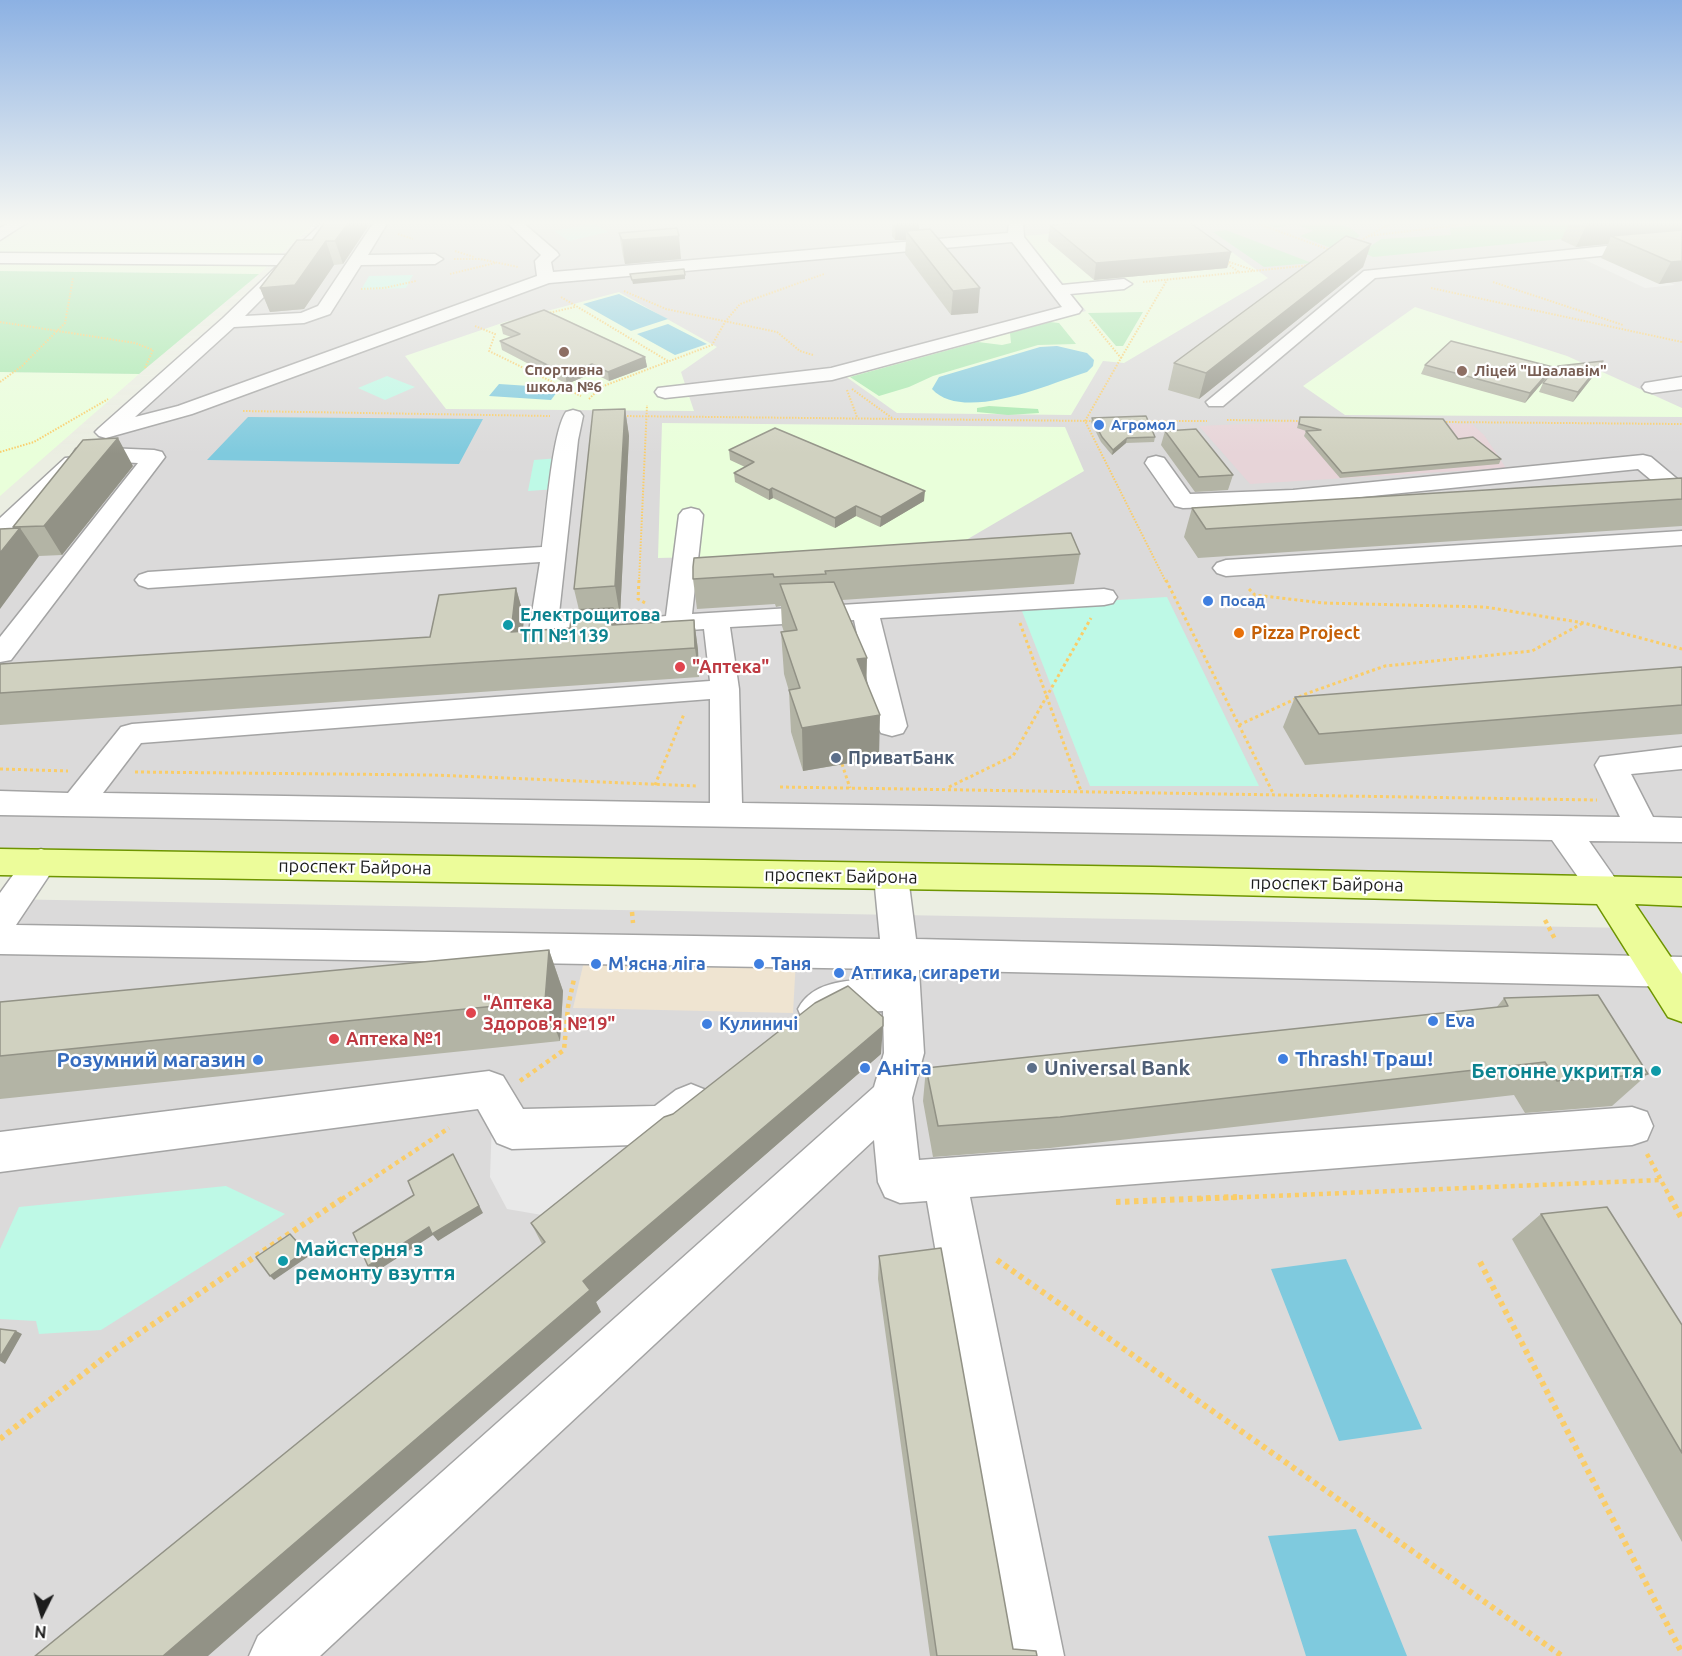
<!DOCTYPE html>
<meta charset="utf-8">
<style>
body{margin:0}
#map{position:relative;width:1682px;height:1656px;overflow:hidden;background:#ebeee2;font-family:Ubuntu,sans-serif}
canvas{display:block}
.north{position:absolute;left:12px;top:1584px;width:60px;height:60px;-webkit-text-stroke:4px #fff;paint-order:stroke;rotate:185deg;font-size:16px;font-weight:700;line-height:24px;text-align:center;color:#1d1d1d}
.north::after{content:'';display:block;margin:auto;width:21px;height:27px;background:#1d1d1d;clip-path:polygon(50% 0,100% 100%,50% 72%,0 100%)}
</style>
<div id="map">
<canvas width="1682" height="1656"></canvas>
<div class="north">N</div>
</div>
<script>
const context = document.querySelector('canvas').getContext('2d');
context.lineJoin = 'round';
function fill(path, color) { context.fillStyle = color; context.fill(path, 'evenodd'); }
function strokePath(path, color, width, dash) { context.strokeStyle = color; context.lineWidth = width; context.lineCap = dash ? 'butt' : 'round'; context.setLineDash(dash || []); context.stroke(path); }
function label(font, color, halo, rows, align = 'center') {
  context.font = font + ' Ubuntu,sans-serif'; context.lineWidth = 4.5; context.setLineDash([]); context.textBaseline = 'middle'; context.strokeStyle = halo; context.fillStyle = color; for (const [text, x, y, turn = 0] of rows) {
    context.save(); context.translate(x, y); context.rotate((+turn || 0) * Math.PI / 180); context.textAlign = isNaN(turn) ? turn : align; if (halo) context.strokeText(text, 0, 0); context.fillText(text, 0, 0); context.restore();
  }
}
fill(new Path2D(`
 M331 222H1682V1656H0V899L1631 928 1607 891 0 862V531Z`), '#dbdada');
fill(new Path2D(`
 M586 953 796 959 793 1013 573 1008Z`), '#efe4d1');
fill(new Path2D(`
 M1290 422 1472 424 1484 435 1506 468 1250 484 1199 426Z`), '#e7d4d8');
fill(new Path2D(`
 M0 222H316L259 274 0 271Z
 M1190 222 1268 278 1124 363 1103 361 1071 415 897 413 845 376 1086 311 1024 236Z
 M619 292 717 347 681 372 694 411 446 409 405 356 505 322Z
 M1415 307 1567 356 1682 408V417L1345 415 1303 386Z
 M0 372 139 374 0 496Z
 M662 423 1065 427 1084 471 949 550 658 558Z`), '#e9ffda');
fill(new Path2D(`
 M1258 222H1339V224L1352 229 1360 236 1336 250 1300 236 1313 231 1292 223 1277 228Z
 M1502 222H1666L1646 231 1373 257 1362 252 1381 239 1451 235 1450 228Z
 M1226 230 1312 263 1264 267 1213 232Z
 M0 271 259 274 139 374 0 372Z
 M1143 312 1123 346H1116L1088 313Z
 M1050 322 1059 323 1076 344 1038 345 933 376 909 387 879 396 850 377 978 342 1002 345 1011 343 1010 333Z
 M989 406 1038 409 1039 413 1008 415 977 412V408Z`), '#a7e9ae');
fill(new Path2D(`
 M593 223 608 232 569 241 554 231Z
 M413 275 406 288 361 290 369 276Z
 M387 376 415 387 385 400 358 388Z
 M560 458 556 489 528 491 534 460Z
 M1167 597 1259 786H1090L1020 606Z
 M226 1186 285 1214 101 1330 39 1334 36 1321 0 1319V1249L19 1207Z`), '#bef9e6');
fill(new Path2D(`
 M619 294 668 319 631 331 583 304Z
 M668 324 707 344 675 355 637 334Z
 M1057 346 1087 353 1094 360 1093 366 1087 372C1049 384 963 423 932 389L939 377 1040 347Z
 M499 384 560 388 551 400 489 396Z
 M248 417 483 419 459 464 207 460Z
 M1346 1259 1422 1429 1339 1441 1271 1269Z
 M1356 1529 1407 1656H1306L1268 1536Z`), '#7fcade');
fill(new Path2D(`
 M1610 255 1675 285 1645 288 1581 258Z
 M492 1120 645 1135 542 1215 507 1209 490 1177Z`), '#e9e9e9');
const minor = new Path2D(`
 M11 222H28L0 240V228Z
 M323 222H338L245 316 301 313 318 306 374 222H388L368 255 435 254 443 259 435 264 361 265 330 314 304 323 234 327 135 417 178 406 537 276 535 261 541 255 506 222H522L557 252 559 255 551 262 553 272 1008 233 1009 222H1023L1024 237 1062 285 1124 279 1132 284 1124 289 1070 294 1082 309 1079 313 832 380 665 398 658 396 655 392 658 388 831 368 1062 307 1012 242 549 283 192 414 106 438 99 436 95 432 99 428 223 318 278 265 0 263V253L288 255Z
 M1682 234 1681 248 1375 278 1223 406H1209L1206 402 1364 271 1674 239Z
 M1682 377V389L1652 393 1645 391 1642 387 1645 383Z
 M573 410 580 412 583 416 578 440 558 623 586 621 596 623 600 629 596 635 543 640 533 638 529 632 540 562 148 588 139 585 135 580 139 575 148 572 542 547C546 519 552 432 566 412Z
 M84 447 154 450 162 452 165 457 11 660 0 662V637L138 463 82 460 84 463 81 468 9 536 0 538V518L65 458 75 457 73 454 76 449Z
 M1643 455 1651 457 1682 483V501L1674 499 1638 469 1293 504 1183 508 1175 506 1145 463 1148 458 1156 456 1164 458 1190 494 1293 490Z
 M691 508 699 510 703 515 692 614 1104 589 1113 591 1117 597 1113 603 1104 605 880 618 907 726 903 733 892 736 881 733 877 726 854 620 730 627 739 689 742 803 1620 817 1595 765 1600 757 1682 747V769L1631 774 1653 817 1682 818V842L1589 841 1624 891 1619 901 1607 904 1595 901 1552 840 0 815V791L68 793 121 727 132 724 710 681 704 629 649 633 639 631 636 625 639 619 666 616 679 515 683 510ZM710 699V803L103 793 141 743Z
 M1682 531V545L1226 576 1217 573 1213 568 1217 563 1226 560Z
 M41 849 53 853 58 862 16 925 880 939 874 877 879 868 891 864 903 868 908 877 916 939 1682 957V987L919 970 924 1053 912 1098 919 1160 1632 1107 1647 1112 1653 1126 1647 1140 1632 1145 970 1197 1064 1656H1006L927 1201 900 1203 885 1197 878 1182 874 1140 320 1656H249L258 1636 874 1087 884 1053 883 1011 845 1013 817 1025 803 1021 798 1009C813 979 853 980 882 979V969L0 954V893L29 853Z
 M489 1071 503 1076 523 1109 655 1106 676 1090 691 1084 706 1090 712 1103C702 1123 684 1137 663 1144L512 1149 497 1143 478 1109 0 1172V1132Z`);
const major = new Path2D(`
 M0 849 1152 867 1682 878V906L1635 904 1682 974V1022L1668 1017 1597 904 1152 893 0 875Z`);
strokePath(minor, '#a4a4a4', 3);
strokePath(major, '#6e9500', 3);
strokePath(new Path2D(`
 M1253 222 1333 251
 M398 234 413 239
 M1368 236 1484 222
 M1358 242 1393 222
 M455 251 474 257
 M454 259H480L518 267
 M1225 262 1239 272
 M1229 262 1253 270
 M450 274 495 263
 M1143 282 1312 265
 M1493 282 1623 325
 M1431 288 1682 342
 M361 289 384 288 416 281
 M624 291 666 309 777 332 800 351 813 355
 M561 297 668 361
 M544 314 575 307
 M1090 320 1121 358 1085 421 1166 582
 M0 322 135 343 153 350 145 368
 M475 326 495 334 489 351 581 396
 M1121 358 1167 280
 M0 382 22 366 65 323 73 278
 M852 389 892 418
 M847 390 857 417
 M589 399 601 387 712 345 725 322 740 304 824 274
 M243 411 550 416
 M621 416 1093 421
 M1227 420 1303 421
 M1146 421H1207
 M1443 422 1682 424
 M0 452 34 442 108 399
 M639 582 647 405`), '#facd68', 2, [1.5, 1.5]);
strokePath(new Path2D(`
 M639 580 638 599 647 604
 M1166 580 1273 793
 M1249 589 1255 595 1323 603 1485 607 1584 623 1682 649
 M1020 623 1081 791
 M1239 725 1308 693 1385 666 1532 651 1583 623
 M842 764 850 788
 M0 769 68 771
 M135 772 432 775 697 786
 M655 785 684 714
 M780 787 1597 800
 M949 787 1013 756 1091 618`), '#facd68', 3, [3, 3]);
strokePath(new Path2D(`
 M632 912 633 923
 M1545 920 1556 941
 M520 1081 564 1050 568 1007 574 979
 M1647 1154 1671 1199
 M342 1199 449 1128
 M1199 1199 1661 1180`), '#facd68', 4.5, [4, 4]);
strokePath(new Path2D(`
 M1670 1197 1682 1219
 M1116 1202 1237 1197
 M997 1260 1562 1656
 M1480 1262 1682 1653
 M0 1439 114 1350 345 1197`), '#facd68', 6, [4.5, 4.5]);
fill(minor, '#fff');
fill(major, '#ecfc9a');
fill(new Path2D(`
 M325 222H371L343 264 334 265 304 309 270 312 260 288 312 240Z
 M892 222H919V230L978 313 951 315 905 254 906 240H895L892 236Z
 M1570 222H1682V281L1659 284 1601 258 1608 244 1576 247 1561 240Z
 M1050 225 1231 252 1227 268 1094 280 1048 241Z
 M619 233 681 259 625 264 623 256Z
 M1371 244 1363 267 1199 399 1168 390 1174 363Z
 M501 325 645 357 647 367 609 381 593 373 567 384 502 350 500 341 511 337 503 334Z
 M1425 365 1548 376 1525 403 1421 374Z
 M1598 370 1573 402 1539 392 1543 383Z
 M625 409 629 436 620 616 615 617 617 625 694 620 698 650 699 677 0 725V664L430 637 516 588 524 617 523 631 570 628 579 610 574 589Z
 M1300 417 1458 439 1501 459 1499 464 1340 478 1304 436 1306 431 1297 428Z
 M1092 418 1155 437 1154 442 1126 443 1112 455 1101 442 1091 422Z
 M1165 431 1233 475 1228 490 1195 492 1161 445Z
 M729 450 924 501 880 527 856 516 835 528 773 498 769 500 735 482 734 473 745 467 730 460Z
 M133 466 62 555 39 556 13 528Z
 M1682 478V526L1198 558 1184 537 1192 508Z
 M1080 554 1074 584 842 600 866 680 879 758 803 771 791 732 789 691 784 674 781 632H784L782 626 781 606 776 607 775 604 697 609 693 579Z
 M1682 667V734L1305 765 1283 727 1295 697Z
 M549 950 563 991 560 1041 0 1099V1002Z
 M1504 998 1648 1074 1612 1106 1525 1113 1514 1095 1050 1148 933 1157 923 1101 926 1068 1496 1008Z
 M881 1054 596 1302 601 1312 542 1244 531 1223Z
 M1541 1214 1682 1325V1542L1512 1239Z
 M879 1256 1013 1649 1037 1656H930L878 1279Z`), '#b3b4a5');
fill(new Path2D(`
 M349 222H371L343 264 335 241Z
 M896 222H919L918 238 906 231V240H895Z
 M1608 222H1682V229L1611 236 1608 244 1576 247 1587 224Z
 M679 236 681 259 625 264 622 240Z
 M326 241 334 265 304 309 270 312 260 288Z
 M1371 244 1363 267 1199 399 1206 373Z
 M1231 252 1227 268 1094 280 1096 263Z
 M1682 261V281L1659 284 1671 262Z
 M685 275V279L633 284 632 280Z
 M980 288 978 313 951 315 953 291Z
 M645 357 647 367 609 381 608 372Z
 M1603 361 1598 370 1573 402 1578 392Z
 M592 364 593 373 567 384 565 374Z
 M1553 367 1548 376 1525 403 1530 393Z
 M625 409 629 436 620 616 615 586Z
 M118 438 133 466 62 555 44 526Z
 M1127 438 1126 443 1112 455 1113 450Z
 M772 488 773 498 769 500V490Z
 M925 491 924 501 880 527 881 517Z
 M856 506V516L835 528V518Z
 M20 528 39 556 0 609V553Z
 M516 588 524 617 520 659 511 632Z
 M613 608 619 637 612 625Z
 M694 620 698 650 699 677 695 648Z
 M867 658 866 701 857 659Z
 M880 715 879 758 803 771 802 728Z
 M549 950 563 991 560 1041 545 1001Z
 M883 1026 881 1054 596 1302 601 1312 208 1656H163L583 1281Z
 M453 1154 483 1213 438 1241 433 1235 374 1273 368 1266 429 1227Z
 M294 1238 309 1256 274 1280 270 1276Z
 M16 1331 22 1334 5 1364 0 1361V1357Z`), '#929286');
const building = new Path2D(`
 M325 222H349L335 241H326L295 285 260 288 297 240H312Z
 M1086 222H1189L1231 252 1096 263 1050 225Z
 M1582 222H1608L1587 224Z
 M677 228 679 236 622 240 619 233Z
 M930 229 980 288 953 291 906 231Z
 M1682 230V261L1671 262 1611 236Z
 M1346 236 1371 244 1206 373 1174 363Z
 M684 269 685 275 632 280 630 274Z
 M544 310 645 357 608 372 592 364 565 374 500 341 520 334 501 325Z
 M1451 341 1553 367 1530 393 1425 365Z
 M1603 361 1578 392 1543 383 1558 366Z
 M625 409 615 586 574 589 593 410Z
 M1146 416 1155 437 1127 438 1113 450 1102 437 1092 418Z
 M1300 417 1443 419 1458 439 1473 437 1501 459 1342 473 1306 431 1321 430 1299 424Z
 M775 428 925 491 881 517 856 506 835 518 772 488 769 490 734 473 754 462 729 450Z
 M1196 429 1233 475 1199 477 1165 431Z
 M118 438 44 526 13 527 83 440Z
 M1682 478V499L1206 529 1192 508Z
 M20 528 0 553V529Z
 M1071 533 1080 554 825 571 826 574 774 577 773 574 693 579V567L694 558Z
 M834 582 867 658 857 659 880 715 802 728 789 690 800 688 781 632 797 630 780 584Z
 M516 588 511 632 570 628 572 610 613 608 612 625 694 620 695 648 0 693V664L430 637 439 595Z
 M1682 667V705L1319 734 1295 697Z
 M549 950 545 1001 0 1056V1002Z
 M848 986 883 1017V1026L583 1281 590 1290 163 1656H35L545 1242 531 1223 664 1117 673 1114 815 1003Z
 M1598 995 1648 1074 1557 1081 1545 1062 1060 1117 938 1126 926 1068 1508 1006 1504 998Z
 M453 1154 479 1206 432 1234 429 1227 368 1266 353 1233 414 1195 408 1181Z
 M1607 1207 1682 1325V1453L1541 1214Z
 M290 1234 305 1251 270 1276 256 1257Z
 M941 1248 1013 1649 1036 1651 1037 1656H937L879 1256Z
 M0 1329 16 1331 0 1357Z`);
fill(building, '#d0d1c0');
strokePath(building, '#929286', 1.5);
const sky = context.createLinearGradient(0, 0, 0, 454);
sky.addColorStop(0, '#8cb1e3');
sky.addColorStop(0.49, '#f6f7f2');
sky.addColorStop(1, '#f6f7f200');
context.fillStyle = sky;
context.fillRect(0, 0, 1682, 454);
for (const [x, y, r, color] of [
 [564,352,6,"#8d6e63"],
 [1462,371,6,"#8d6e63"],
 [1099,425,6,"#3f7fe0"],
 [1208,601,6,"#3f7fe0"],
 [508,625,6,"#0f9aa8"],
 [1239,633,6,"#e8710a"],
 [680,667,6,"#e0444e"],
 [836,758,6,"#5c6f8a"],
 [596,964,6,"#3f7fe0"],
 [759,964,6,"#3f7fe0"],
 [839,973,6,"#3f7fe0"],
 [471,1013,6,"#e0444e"],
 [1433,1021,6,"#3f7fe0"],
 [707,1024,6,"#3f7fe0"],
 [334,1039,6,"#e0444e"],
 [1283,1059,6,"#3f7fe0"],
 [258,1060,6,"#3f7fe0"],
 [865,1068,6,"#3f7fe0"],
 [1032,1068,6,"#5c6f8a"],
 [1656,1071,6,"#0f9aa8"],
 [283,1261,6,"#0f9aa8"]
]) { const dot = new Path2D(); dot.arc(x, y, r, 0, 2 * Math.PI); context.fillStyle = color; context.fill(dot); strokePath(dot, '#fff', 2); }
label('bold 15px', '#785e54', '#fff', [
 ["Спортивна",564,370],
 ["школа №6",564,387],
 ["Ліцей \"Шаалавім\"",1474,371,"left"]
]);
label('bold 15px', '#366cbe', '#fff', [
 ["Агромол",1111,425],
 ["Посад",1220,601]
], 'left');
label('bold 18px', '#0d838f', '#fff', [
 ["Електрощитова",520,615],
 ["ТП №1139",520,636]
], 'left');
label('bold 18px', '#c56008', '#fff', [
 ["Pizza Project",1251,633]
], 'left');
label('bold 18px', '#be3a42', '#fff', [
 ["\"Аптека\"",692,667],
 ["\"Аптека",483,1003],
 ["Здоров'я №19\"",483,1024],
 ["Аптека №1",346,1039]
], 'left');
label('bold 18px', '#4e5e75', '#fff', [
 ["ПриватБанк",848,758]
], 'left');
label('18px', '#1d1d1d', '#fff', [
 ["проспект Байрона",355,867,1],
 ["проспект Байрона",841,876,1],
 ["проспект Байрона",1327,884,1]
]);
label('bold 18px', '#366cbe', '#fff', [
 ["М'ясна ліга",608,964],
 ["Таня",771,964],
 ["Аттика, сигарети",851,973],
 ["Eva",1445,1021],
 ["Кулиничі",719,1024]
], 'left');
label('bold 21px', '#366cbe', '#fff', [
 ["Thrash! Траш!",1295,1059],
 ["Розумний магазин",246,1060,"right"],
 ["Аніта",877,1068]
], 'left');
label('bold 21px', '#4e5e75', '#fff', [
 ["Universal Bank",1044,1068]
], 'left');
label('bold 21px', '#0d838f', '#fff', [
 ["Бетонне укриття",1644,1071],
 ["Майстерня з",295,1249,"left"],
 ["ремонту взуття",295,1273,"left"]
], 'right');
</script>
